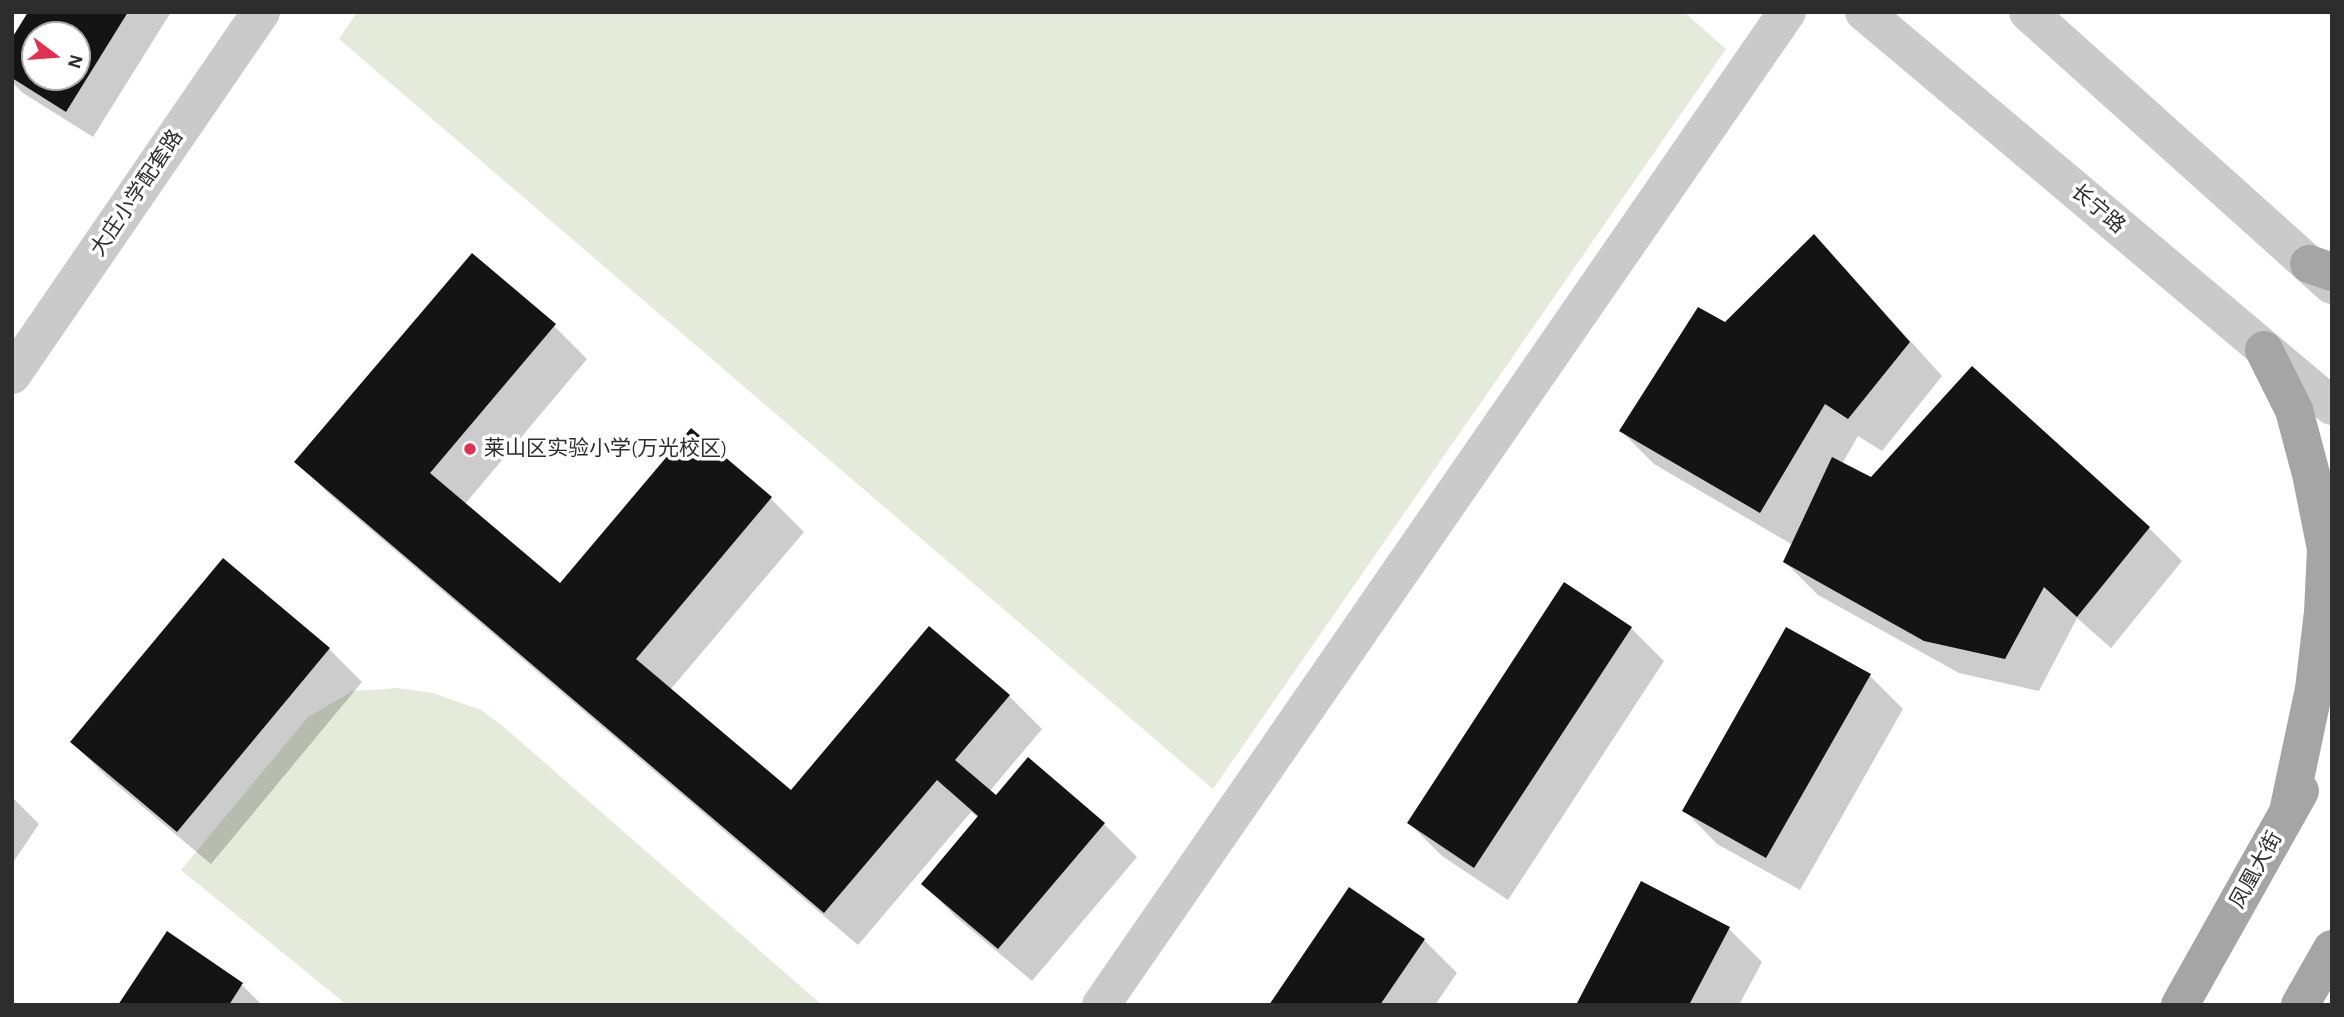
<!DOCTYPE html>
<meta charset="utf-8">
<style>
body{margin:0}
#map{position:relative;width:2344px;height:1017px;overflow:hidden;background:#fff;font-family:"Alegreya Sans",sans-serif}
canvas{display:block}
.frame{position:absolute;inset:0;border:14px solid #2d2d2d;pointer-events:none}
.north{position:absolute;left:21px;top:21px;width:70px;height:70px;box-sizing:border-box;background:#fff;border:2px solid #ababab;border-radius:50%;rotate:106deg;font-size:19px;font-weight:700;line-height:28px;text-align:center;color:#2d2d2d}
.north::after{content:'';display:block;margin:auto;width:24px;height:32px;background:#e33051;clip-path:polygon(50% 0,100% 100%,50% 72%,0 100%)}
</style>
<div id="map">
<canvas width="2344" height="1017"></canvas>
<div class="frame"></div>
<div class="north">N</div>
</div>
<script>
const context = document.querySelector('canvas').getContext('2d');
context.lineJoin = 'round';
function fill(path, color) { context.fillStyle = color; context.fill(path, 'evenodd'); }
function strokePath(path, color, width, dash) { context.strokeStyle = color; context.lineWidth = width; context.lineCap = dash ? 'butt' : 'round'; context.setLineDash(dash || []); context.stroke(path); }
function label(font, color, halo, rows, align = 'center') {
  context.font = font + ' "Alegreya Sans","Noto Sans SC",sans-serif'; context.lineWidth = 7; context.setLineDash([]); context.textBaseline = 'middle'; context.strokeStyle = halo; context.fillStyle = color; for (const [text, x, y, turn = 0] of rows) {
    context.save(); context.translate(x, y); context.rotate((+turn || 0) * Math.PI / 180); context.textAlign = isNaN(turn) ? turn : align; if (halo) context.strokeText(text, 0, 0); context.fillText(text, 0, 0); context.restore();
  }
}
fill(new Path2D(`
 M357 12H1684L1726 49 1213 789 339 39Z
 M398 688 433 693 481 710 505 728 822 1005H347L181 870 308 717 353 691Z`), '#e5ebda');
fill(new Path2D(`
 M30 12H171L93 137 23 93 12 82V41ZM35 35H77V77H35Z
 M1814 237 1846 270 1942 376 1882 451 1858 436 1842 464 1872 480 2149 528 2182 561 2111 648 2077 618 2039 691 1959 673 1818 595 1785 562 1793 545 1654 464 1621 431Z
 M554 326 587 359 465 504 560 586 691 431 771 499 804 532 670 690 791 793 1009 696 1042 729 989 792 996 797 1104 824 1137 857 1032 981 956 917 923 884 978 818 971 812 858 945 330 495 297 462Z
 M1631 628 1664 661 1508 900 1442 856 1409 823Z
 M329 649 362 682 211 864 105 775 72 742Z
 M1870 676 1903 709 1800 890 1717 844 1684 810Z
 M12 797 39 824 12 864Z
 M1729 929 1762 962 1739 1005H1578Z
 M1424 940 1457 973 1435 1005H1271Z
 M242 985 262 1005H120Z`), '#0003');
fill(new Path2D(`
 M28 12H128L66 112 12 78V38ZM35 35H77V77H35Z
 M1814 234 1910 342 1848 419 1825 404 1760 513 1619 431 1698 307 1725 322Z
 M472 253 556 324 430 473 560 583 691 428 772 497 636 659 791 790 929 626 1010 695 955 760 996 795 1028 757 1105 823 998 949 921 884 978 816 937 780 824 913 294 462Z
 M1972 366 2150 527 2077 617 2044 587 2005 659 1924 641 1783 562 1832 457 1871 477Z
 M223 558 330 648 177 832 70 742Z
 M1564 582 1632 627 1474 868 1407 823Z
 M1786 627 1871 674 1766 858 1682 811Z
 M1641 881 1730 927 1689 1005H1576Z
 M1349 887 1425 939 1380 1005H1269Z
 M167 931 243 983 229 1005H118Z`), '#141414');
strokePath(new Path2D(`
 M1864 12 2332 406
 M2028 12 2332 285
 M12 375 261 12
 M1101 1005 1787 12`), '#cacaca', 38);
strokePath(new Path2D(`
 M2309 264 2332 272
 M2264 350 2294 410 2311 474 2326 549 2323 612 2314 689 2288 812
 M2180 1005 2300 791
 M2300 1005 2332 949`), '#a5a5a5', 38);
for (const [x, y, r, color] of [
 [470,449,7,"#e33051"]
]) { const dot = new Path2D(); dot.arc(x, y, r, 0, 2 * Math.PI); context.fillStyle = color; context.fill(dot); strokePath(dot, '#fff', 2.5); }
label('21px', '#2d2d2d', '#fff', [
 ["大庄小学配套路",137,193,-56],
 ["长宁路",2098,209,40],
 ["凤凰大街",2256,870,-61]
]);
label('21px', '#2d2d2d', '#fff', [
 ["莱山区实验小学(万光校区)",484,449]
], 'left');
</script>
